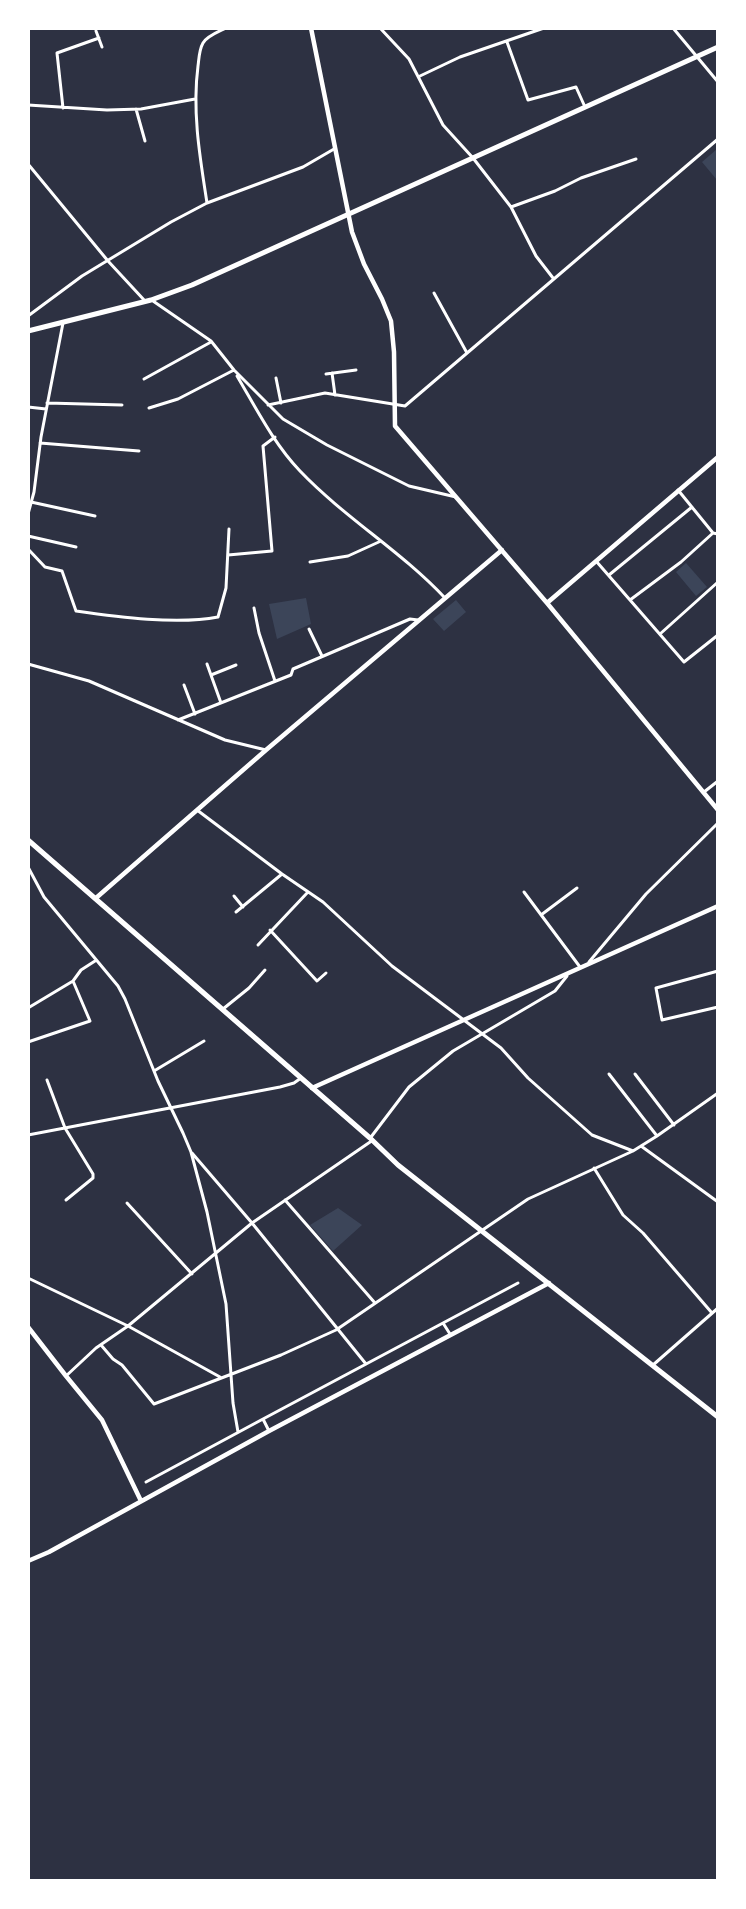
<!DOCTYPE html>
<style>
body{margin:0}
#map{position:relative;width:746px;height:1909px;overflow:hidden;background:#2d3142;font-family:"Titillium Web",sans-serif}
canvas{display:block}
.frame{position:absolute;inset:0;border:30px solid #fff;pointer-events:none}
</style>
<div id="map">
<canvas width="746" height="1909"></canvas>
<div class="frame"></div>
</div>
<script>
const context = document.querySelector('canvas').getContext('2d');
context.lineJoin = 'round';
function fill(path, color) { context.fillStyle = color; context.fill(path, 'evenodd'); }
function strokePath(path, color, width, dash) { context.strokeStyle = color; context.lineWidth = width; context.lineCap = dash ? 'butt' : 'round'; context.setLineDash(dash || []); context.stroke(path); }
fill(new Path2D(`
 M717 149V180L702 162Z
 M686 563 707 587 696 596 676 572Z
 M306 598 311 624 277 639 269 604Z
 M456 600 466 612 444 631 433 619Z
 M338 1208 362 1225 333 1251 310 1225Z`), '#3c4559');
strokePath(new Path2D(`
 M380 28 409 59 443 125 473 158 511 207 536 256 553 278
 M673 28 718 82
 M96 31 102 47
 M507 42 528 100 576 87 585 107
 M420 76 460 57 544 28
 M28 105 107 110 141 109 195 99
 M63 108 57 53 99 38
 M136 109 145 141
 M28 164 108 261 145 301
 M207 203C200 158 192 112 198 66 199 59 199 50 203 43 207 36 218 32 226 28
 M511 207 555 191 581 178 636 159
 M434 293 467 353
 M153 301 211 341 234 370 283 419 327 445 409 486 456 497
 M28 316 82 276 171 222 207 203 303 167 334 149
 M332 373 335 395
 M326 374 356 370
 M237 376C256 408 274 444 300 471 345 518 401 551 445 598
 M276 378 281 403
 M144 379 211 342
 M47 403 122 405
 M268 405 325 393 405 406 718 139
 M28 407 46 409
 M149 408 178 399 234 370
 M40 443 139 451
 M678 490 713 533 718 534
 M31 502 95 516
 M28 514 34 492 41 437 63 323
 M28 536 76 547
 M28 549 45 567 62 571 76 611C118 617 177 625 218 617L226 588 229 529
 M228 555 272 551 263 446 275 437
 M596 561 684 662 718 635
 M310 562 348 556 381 541
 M609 575 692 507
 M630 600 681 562 713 533
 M254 608 259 633 275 681
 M309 629 322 656
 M660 634 718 582
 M28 664 89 681 225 740 266 750
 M207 664 221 703
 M211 675 236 665
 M184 685 195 714
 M178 720 291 675 293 669 410 619 418 620
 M704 792 718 781
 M197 810 282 874 323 902 392 966 501 1048 528 1078 592 1135 633 1151
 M28 867 44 897 118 986 125 999 158 1081 183 1133 191 1152 207 1212 226 1304 233 1403 238 1432
 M524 892 580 967
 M234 896 243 907
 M236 912 282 874
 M541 915 577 888
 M270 930 317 981 326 973
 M258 945 308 892
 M589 962 646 894 718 823
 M718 971 656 988 662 1020 718 1007
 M28 1008 73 981
 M223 1009 249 988 265 970
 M28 1042 90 1021 73 981 81 970 95 961
 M154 1071 204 1041
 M609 1074 657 1136
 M635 1074 674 1125
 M47 1080 65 1128 93 1174V1178L66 1200
 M28 1135 280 1087 294 1083 301 1078
 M371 1137 409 1087 453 1051 555 991 567 976
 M641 1146 718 1202
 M192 1153 252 1223 366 1364
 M594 1168 623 1215 643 1233 712 1313
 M285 1200 375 1303
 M127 1203 192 1274
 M28 1278 128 1326 220 1377
 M443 1323 450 1334
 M101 1345 113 1359 122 1365 154 1404 281 1355 336 1330 528 1199 633 1151 657 1136 718 1093
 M653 1365 718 1308
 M66 1376 96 1348 128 1326 252 1223 373 1140
 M263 1419 518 1283
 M146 1482 263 1419 269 1431`), '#fff', 3);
strokePath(new Path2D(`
 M311 28 352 232 364 264 382 299 391 321 394 352 395 426 547 603 718 810
 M547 603 718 457
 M96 898 266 750 502 550
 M312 1088 718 906
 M28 1327 66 1376 102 1420 141 1501
 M28 1561 49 1552 269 1431 549 1283`), '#fff', 4.5);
strokePath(new Path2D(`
 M28 331 151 300 192 285 718 47
 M28 840 370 1138 398 1165 718 1417`), '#fff', 5);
</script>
